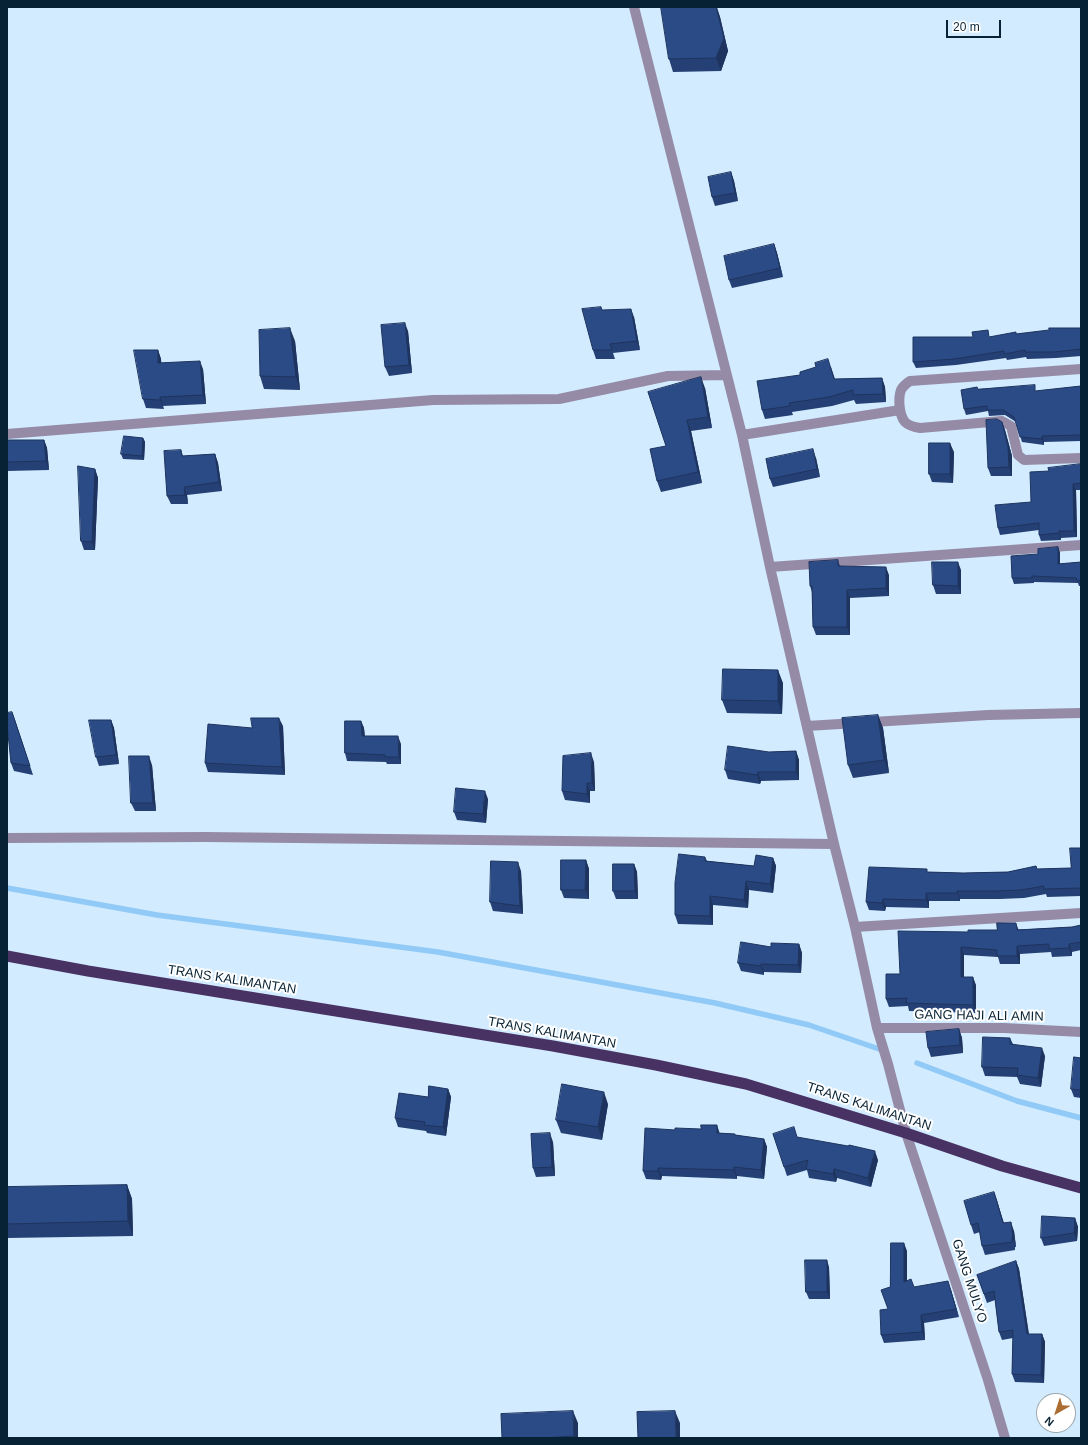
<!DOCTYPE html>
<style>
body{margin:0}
#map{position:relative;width:1088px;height:1445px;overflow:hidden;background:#d2ebff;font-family:Arial,sans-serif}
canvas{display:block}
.frame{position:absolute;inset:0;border:8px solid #072234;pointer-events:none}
.north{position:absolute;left:1036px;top:1393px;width:40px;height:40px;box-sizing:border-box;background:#fff;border:1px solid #9ca7ae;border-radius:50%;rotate:219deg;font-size:11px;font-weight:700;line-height:16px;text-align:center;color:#072234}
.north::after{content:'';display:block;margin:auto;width:14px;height:18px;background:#ab6d32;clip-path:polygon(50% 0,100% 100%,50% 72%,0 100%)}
.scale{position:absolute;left:946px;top:20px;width:55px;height:18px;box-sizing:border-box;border:2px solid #072234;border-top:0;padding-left:5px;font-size:12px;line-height:14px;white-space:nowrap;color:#072234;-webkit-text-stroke:3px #fff;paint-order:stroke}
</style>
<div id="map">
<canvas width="1088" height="1445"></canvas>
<div class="frame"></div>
<div class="north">N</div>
<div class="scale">20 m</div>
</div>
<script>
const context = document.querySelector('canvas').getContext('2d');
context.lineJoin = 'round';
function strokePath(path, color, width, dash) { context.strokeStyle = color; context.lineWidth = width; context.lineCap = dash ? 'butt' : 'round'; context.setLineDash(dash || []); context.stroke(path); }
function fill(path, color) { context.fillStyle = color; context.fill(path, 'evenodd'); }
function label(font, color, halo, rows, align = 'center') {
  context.font = font + ' Arial,sans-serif'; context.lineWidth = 4; context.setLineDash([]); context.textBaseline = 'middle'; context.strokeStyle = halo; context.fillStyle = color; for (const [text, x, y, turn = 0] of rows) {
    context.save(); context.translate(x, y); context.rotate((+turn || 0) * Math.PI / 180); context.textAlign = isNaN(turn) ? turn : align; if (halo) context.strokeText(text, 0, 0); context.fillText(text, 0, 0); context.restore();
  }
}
strokePath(new Path2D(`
 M7 888 157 915 438 952 715 1003 809 1025 879 1049
 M917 1063 1017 1101 1081 1118`), '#91caf6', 5.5);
strokePath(new Path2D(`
 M634 7 742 435 770 567 834 844 855 927 877 1028 888 1064 906 1133 988 1380 1005 1438
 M1081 369 910 381C907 383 903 386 901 390 898 398 899 415 905 422 909 426 914 427 920 428L1002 421 1011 426 1018 455 1024 460 1081 458
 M7 434 433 400 559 399 668 376 726 375
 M742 435 900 410
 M770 567 1081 545
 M807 726 988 715 1081 713
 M7 838 206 837 834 844
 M855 927 1081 913
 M877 1028H1004L1081 1032`), '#958ba7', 10);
strokePath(new Path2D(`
 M7 956 88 971 553 1046 656 1065 746 1084 906 1133 1002 1166 1081 1188`), '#483264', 11);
fill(new Path2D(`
 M661 7H717L720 17 728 51 721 71 673 72 669 59Z
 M731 172 734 181 738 201 715 206 712 197Z
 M774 244 777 253 783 277 732 288 729 280Z
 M602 310 634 317 640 350 613 353 615 359H596L593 350Z
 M1081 328V356L1056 358 1027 359 1026 357 1007 360 1006 358 956 365 916 368 913 362 990 337 1016 334Z
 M408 331 412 373 389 376 385 367Z
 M295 341 300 390 264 389 260 376Z
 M158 350 161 359V363L203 369 206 404 163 406 164 409 146 408 143 399Z
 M831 367 835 379 882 378 885 387 886 402 856 404 854 400 832 406 792 412 793 415 765 419 762 410 800 375Z
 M1081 386V441L1044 442V445L1022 442 1016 422 1005 415 989 416 988 411 966 415 964 409 978 389 1037 391Z
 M705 388 712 428 691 431 702 483 661 492 657 481 666 446Z
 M1002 422 1005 430 1012 456V476H991L988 468Z
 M143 438 145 442 144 460 123 459 121 454Z
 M7 440H44L47 448 49 470 7 471Z
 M181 450 183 456 215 454 218 463 222 491 187 495 188 504H171L167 496Z
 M954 452 953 483 932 482 929 474Z
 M816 458 820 477 773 487 770 479Z
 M1081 464V490H1076L1077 537 1061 538V540L1041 541 1039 535V530L1000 535 998 528 1031 502 1049 471Z
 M95 469 98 478 95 550H84L81 541Z
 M1058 547 1060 553V564L1081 562V586H1079L1078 583 1034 582V583L1014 584 1012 578 1038 554Z
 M838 560 840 566 889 575V596L850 598V635H816L813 627 812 592 810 586Z
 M961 570V594H936L933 585Z
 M783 683 782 714 727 713 722 700Z
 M12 712 15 720 33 775 14 771 11 763Z
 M878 715 883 728 889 773 853 778 848 765Z
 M111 720 114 728 119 764 99 766 96 757Z
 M361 721 364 728 365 736 401 744V764H387L386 762 347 761 345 753Z
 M283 726 285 775 208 772 205 763 252 728Z
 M796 751 799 760V780L761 781 760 784 728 779 725 770 769 752Z
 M594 762 595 791H590V803L565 800 562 791Z
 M152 765 156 811H135L131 803Z
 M488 799 486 823 457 820 454 812Z
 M1081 848V896L1047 897 1046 894 1024 898 1000 899H960V901H929V908L886 907 885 911 869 910 866 902 928 872 963 873 1008 872 1036 866 1037 869 1071 868Z
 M705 857 707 861 754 866 773 858 776 866 773 893 749 890 748 908 713 905V925L678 924 675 915Z
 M586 860 589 869V899L564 898 561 890Z
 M634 864 637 872 638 899H616L613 891Z
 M521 871 523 914 493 911 490 902Z
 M1081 925V950L1072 952V956L1052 957 1051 952 1020 954V964H1000L998 957 964 955V977L976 985V1013L909 1011 908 1006 889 1007 886 999 900 974 968 932 1072 927Z
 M799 944 802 953 801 973 764 972V975L741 971 738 963 771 947Z
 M959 1029 962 1038 963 1053 931 1057 928 1048Z
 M1010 1038 1013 1044 1045 1056 1041 1087 1020 1084 1017 1077 985 1076 982 1067Z
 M1081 1058V1098L1074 1097 1071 1089Z
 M448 1089 451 1097 446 1136 427 1133 426 1131 398 1127 395 1118 428 1097Z
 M608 1104 602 1140 561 1133 556 1120Z
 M720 1133 735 1134V1135L764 1139 767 1147 764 1179 737 1176V1179L662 1176 661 1180 646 1179 643 1171Z
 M797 1137 878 1160 871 1187 837 1178 836 1182 809 1178 807 1170 787 1176 784 1167Z
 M553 1142 555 1176 536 1177 533 1168Z
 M127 1185 132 1199 133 1236 7 1238V1187Z
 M994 1192 1004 1223 1014 1231 1016 1247H1015V1250L985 1255 982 1246 980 1232 974 1234 971 1225Z
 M1075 1218 1078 1227 1077 1241 1044 1246 1041 1238Z
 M907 1251V1281L914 1287 951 1290 959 1317 924 1323 925 1340 884 1343 881 1335 888 1309Z
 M1016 1261 1019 1269 1029 1334H1042L1045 1342 1044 1383 1015 1382 1012 1374 1013 1338 1002 1340 999 1332 995 1300 987 1303 977 1275Z
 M829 1267 830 1299H809L806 1292Z
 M578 1423V1438H502Z`), '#254074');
fill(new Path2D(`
 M716 7 720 17 728 51 721 71 716 58Z
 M731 172 734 181 738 201 735 193Z
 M774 244 777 253 783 277 780 268Z
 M631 309 634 317 640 350 637 341Z
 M405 323 408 331 412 373 409 365Z
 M290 328 295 341 300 390 296 377Z
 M158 350 161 359 162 371 158 363Z
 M200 361 203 369 206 404 203 395Z
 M701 377 705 388 712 428 708 417Z
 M882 378 885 387 886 402 883 394Z
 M160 397 164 409 160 400Z
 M687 420 691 431 702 483 698 472Z
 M1002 422 1005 430 1012 456V476L1009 467Z
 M1042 436 1044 442V445L1042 439Z
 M143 438 145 442 144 460 142 456Z
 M44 440 47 448 49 470 46 461Z
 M950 443 954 452 953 483 950 474Z
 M813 449 816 458 820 477 817 469Z
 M215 454 218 463 222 491 219 482Z
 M95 469 98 478 95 550 92 542Z
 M1073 484 1076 490 1077 537 1074 531Z
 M184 487 187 495 188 504 185 495Z
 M1059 531 1061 538V540L1059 533Z
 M1058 547 1060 553V570L1058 564Z
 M958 562 961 570V594L958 586Z
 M886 567 889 575V596L886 588Z
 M847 590 850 598V635L847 627Z
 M778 670 783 683 782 714 778 701Z
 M878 715 883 728 889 773 884 760Z
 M279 718 283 726 285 775 282 767Z
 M111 720 114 728 119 764 116 755Z
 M361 721 364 728 365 744 362 736Z
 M398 736 401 744V764L399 757Z
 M796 751 799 760V780L796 772Z
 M591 753 594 762 595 791 592 783Z
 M149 756 152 765 156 811 153 803Z
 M758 772 761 781 760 784 757 775Z
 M587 783 590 791V803L587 794Z
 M485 791 488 799 486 823 483 814Z
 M773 858 776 866 773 893 770 884Z
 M586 860 589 869V899L585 890Z
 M518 862 521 871 523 914 520 906Z
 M634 864 637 872 638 899 635 891Z
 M746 881 749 890 748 908 744 900Z
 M957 891 960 899V901L957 893Z
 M926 893 929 901V908L926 900Z
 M710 896 713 905V925L710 916Z
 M883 899 886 907 885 911 882 903Z
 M1016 923 1019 931 1017 930Z
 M799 944 802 953 801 973 798 965Z
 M1069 944 1072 952V956L1069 948Z
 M1017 946 1020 954V964L1017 956Z
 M961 947 964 955V985L961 977Z
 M761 964 764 972V975L761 966Z
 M973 977 976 985V1013L973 1005Z
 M959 1029 962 1038 963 1053 960 1045Z
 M1042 1048 1045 1056 1041 1087 1038 1078Z
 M448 1089 451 1097 446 1136 443 1127Z
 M604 1092 608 1104 602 1140 598 1127Z
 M717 1125 720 1134 717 1133Z
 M550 1133 553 1142 555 1176 552 1167Z
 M764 1139 767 1147 764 1179 761 1170Z
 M875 1151 878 1160 871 1187 868 1178Z
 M734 1167 737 1176V1179L734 1170Z
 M658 1168 662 1176 661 1180 658 1171Z
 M834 1169 837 1178 836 1182 833 1174Z
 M127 1185 132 1199 133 1236 128 1221Z
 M994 1192 997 1200 1006 1232 1003 1223Z
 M1075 1218 1078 1227 1077 1241 1074 1233Z
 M1011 1222 1014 1231 1016 1247 1013 1239Z
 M904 1243 907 1251V1290L904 1282Z
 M827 1260 829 1267 830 1299 827 1292Z
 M1016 1261 1019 1269 1030 1343 1027 1334Z
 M948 1281 951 1290 959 1317 956 1309Z
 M921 1315 924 1323 925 1340 922 1332Z
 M1042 1334 1045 1342 1044 1383 1041 1375Z
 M573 1411 578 1423V1438H575L574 1436Z
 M675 1411 680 1423V1438H676Z`), '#1e345e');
const building = new Path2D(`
 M661 7H716L724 38 716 58 669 59Z
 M731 172 735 193 712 197 708 177Z
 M774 244 780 268 729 280 724 256Z
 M601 307 602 310 631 309 637 341 610 344 612 350H593L582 309Z
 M405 323 409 365 385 367 381 325Z
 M290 328 296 377 260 376 259 330Z
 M1049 328H1081V349L1054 352H1025V350L1004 354V351L954 359 913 362V337H973L972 332 988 330 989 337 1016 332V334L1049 330Z
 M134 350H158V363L200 361 203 395 160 397V400L143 399Z
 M828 359 834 379 882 378 883 394 853 395V390L829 397 789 403 790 406 762 410 757 381 800 375V372L816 367 815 363Z
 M701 377 708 417 687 420 698 472 657 481 650 449 666 446 648 392Z
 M1035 385V391L1081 386V435L1042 436V439L1020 437 1014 417 1003 410H987V406L964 409 961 390 977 387 978 389Z
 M997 419 1002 422 1008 447 1009 467 988 468 986 420Z
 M124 436 143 438 142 456 121 454Z
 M7 440H44L46 461 7 462Z
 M929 443H950V474H929Z
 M813 449 817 469 770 479 766 459Z
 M181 450 182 456 215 454 219 482 184 487 185 495 167 496 164 451Z
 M1081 464V483L1073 484 1074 531H1059V533L1039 535V523L998 528 995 505 1031 502 1030 472 1049 471 1048 468Z
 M78 466 95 469 92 542 81 541Z
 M1058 547V564L1081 562V580L1077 581 1076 578 1032 576V578H1012L1011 556 1038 554V549Z
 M838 560V566L886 567V588L847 590V627H813L812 586H810L809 562Z
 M932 562H958V586L933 585Z
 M723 669 778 670V701L722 700Z
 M12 712 30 766 11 763 7 724V713Z
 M878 715 884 760 848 765 842 718Z
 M251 718H279L282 767 205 763 208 724 252 728Z
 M89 720H111L116 755 96 757Z
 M345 721H361L362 736H398L399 757H385V755L345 753Z
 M728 746 769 752 796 751V772H758L757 775 725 770Z
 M591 753 592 783H587V794L562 791 563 756Z
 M129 756H149L153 803H131Z
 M456 788 485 791 483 814 454 812Z
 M1070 848H1081V888L1044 889V886L1021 890 997 891H957V893H926V900L883 899 882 903 866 902 869 867 927 869V872L963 873 1008 872 1036 866 1037 869 1071 868Z
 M679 854 705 857V861L754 866 756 855 773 858 770 884 746 881 744 900 710 896V916L675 915V883Z
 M561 860H586L585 890H561Z
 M491 861 518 862 520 906 490 902Z
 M613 864H634L635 891H613Z
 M997 923H1016L1017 930 1072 927 1081 925V942L1069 944V948L1049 949V944L1017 946V956H997V950L961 947V977H973V1005L906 1003 907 998 886 999V974H900L898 931 968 932V930H997Z
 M741 942 771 947V943L799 944 798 965 761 964V966L738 963Z
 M959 1029 960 1045 928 1048 926 1032Z
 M983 1037 1010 1038V1044L1042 1048 1038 1078 1017 1075 1018 1068 982 1067Z
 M1074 1057 1081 1058V1090L1071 1089Z
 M562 1084 604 1092 598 1127 556 1120Z
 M429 1086 448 1089 443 1127 424 1125 425 1122 395 1118 399 1093 428 1097Z
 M701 1125H717V1133L735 1134V1135L764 1139 761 1170 734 1167V1170L658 1168V1171H643L645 1128 675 1130V1128L701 1129Z
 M794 1127 797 1137 848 1146 849 1145 875 1151 868 1178 834 1169 833 1174 806 1169 808 1160 784 1167 773 1134Z
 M550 1133 552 1167 533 1168 531 1134Z
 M127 1185 128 1221 7 1224V1187Z
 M994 1192 1003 1223 1011 1222 1013 1239 1012 1238V1242L982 1246 978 1223 971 1225 964 1201Z
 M1042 1216 1075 1218 1074 1233 1041 1238Z
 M891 1243H904V1282L911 1279 914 1287 948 1281 956 1309 921 1315 922 1332 881 1335 880 1310 888 1309 881 1290 890 1287Z
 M805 1260H827V1292H806Z
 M1016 1261 1027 1334H1042L1041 1375 1012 1374 1013 1330 999 1332 994 1291 984 1294 977 1275Z
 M573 1411 574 1436 543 1438H502L501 1414Z
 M675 1411 676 1438H638L637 1412Z`);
fill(building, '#2b4b87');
strokePath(building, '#1e345e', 1);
label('13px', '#072234', '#fff', [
 ["TRANS KALIMANTAN",232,980,9],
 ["GANG HAJI ALI AMIN",979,1016,1],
 ["TRANS KALIMANTAN",552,1033,10],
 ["TRANS KALIMANTAN",869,1107,18],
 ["GANG MULYO",969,1281,72]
]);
</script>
